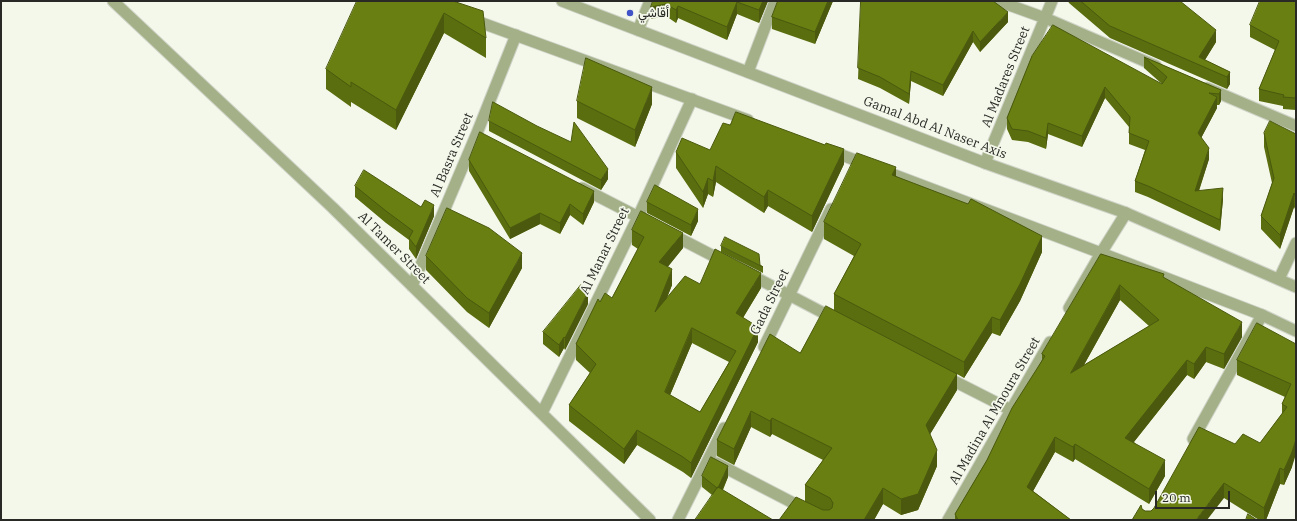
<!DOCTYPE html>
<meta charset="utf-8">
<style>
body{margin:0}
#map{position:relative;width:1297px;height:521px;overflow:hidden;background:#f4f8eb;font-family:"IBM Plex Serif",serif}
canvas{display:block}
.frame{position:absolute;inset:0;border:2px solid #292a25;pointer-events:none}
.scale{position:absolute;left:1155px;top:491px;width:75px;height:18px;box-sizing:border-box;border:2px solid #292a25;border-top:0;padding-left:5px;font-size:12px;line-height:14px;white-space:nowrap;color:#292a25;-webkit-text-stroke:3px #f4f8eb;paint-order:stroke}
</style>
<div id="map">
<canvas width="1297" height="521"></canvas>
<div class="frame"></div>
<div class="scale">20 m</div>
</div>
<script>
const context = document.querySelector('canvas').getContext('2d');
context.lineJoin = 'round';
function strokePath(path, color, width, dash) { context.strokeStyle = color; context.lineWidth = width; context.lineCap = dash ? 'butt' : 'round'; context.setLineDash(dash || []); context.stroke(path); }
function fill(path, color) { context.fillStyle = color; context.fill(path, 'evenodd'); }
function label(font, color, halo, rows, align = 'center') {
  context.font = font + ' "IBM Plex Serif",Vazirmatn,serif'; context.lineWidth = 3.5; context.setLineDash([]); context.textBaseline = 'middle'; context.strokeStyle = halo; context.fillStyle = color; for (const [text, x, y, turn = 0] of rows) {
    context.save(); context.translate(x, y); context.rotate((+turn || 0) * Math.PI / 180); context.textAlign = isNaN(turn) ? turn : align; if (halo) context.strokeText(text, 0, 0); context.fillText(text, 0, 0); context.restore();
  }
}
const minor = new Path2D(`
 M113 1 333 208 650 520
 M998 1 1045 18 1156 66
 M638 30 650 1
 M748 72 775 1
 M1207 88 1296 126
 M985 163 1052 1
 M582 188 652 224
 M671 234 725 262
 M747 273 835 319
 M1279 279 1296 243
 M412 286 477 133 516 35
 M1069 308 1101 253 1126 213
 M764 347 831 209
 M944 376 1011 410
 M542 413 638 217 692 99
 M1193 439 1262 315
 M716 463 826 520
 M678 520 724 428
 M948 520 1050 342`);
const tertiary = new Path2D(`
 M562 1 985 163 1126 213 1296 287
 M471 19 748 120
 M831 151 1101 253 1262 315 1296 331`);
strokePath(minor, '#cfd3c7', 13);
strokePath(tertiary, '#cfd3c7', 13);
strokePath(minor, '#a4b188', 11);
strokePath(tertiary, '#a4b188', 11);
fill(new Path2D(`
 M453 1 486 38V58L444 33 396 130 351 102V107L326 89V69Z
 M653 1H768L759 23 737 14 727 40 678 18 676 23 666 16 651 19Z
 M778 1H833L815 44 772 29V17Z
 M861 1 1008 22 980 52 973 42 943 96 911 81 909 104 880 88 858 79Z
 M1068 1H1180L1216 42 1205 60 1230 72V84L1227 89 1110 38 1069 3Z
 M1296 1V110L1283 109V106L1259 101V89L1275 50 1250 37V25Z
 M1032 56 1162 84 1144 68V57L1221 90V101L1219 105H1217V108L1201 138 1209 159 1199 191 1223 199 1220 231 1148 197 1135 192V181L1145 150 1129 144V127L1105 98 1082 147 1048 134 1046 149 1028 142 1012 140 1007 129V118Z
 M577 101 652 104 635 147 577 118Z
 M489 121 608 179 601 190 489 131Z
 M1264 133 1296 134V211L1294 207 1280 249 1261 229V216L1272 183 1264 147Z
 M710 150 844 164 812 232 768 206 764 213 716 182 713 197 708 194 703 208 676 168V152Z
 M469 160 594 202 583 225 570 215 560 234 540 224 510 239 469 171Z
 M896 176 1042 252 1020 301 1000 336 992 333 964 378 957 374V390L930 434 937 466 918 510 901 515 883 504 874 520H779L805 501V485L823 460 772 434 770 437 751 427 734 465 717 456V440L800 353 834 310V294L854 256 824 239V222Z
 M355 186 421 207 434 216 416 259 409 249V240L386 223 355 197Z
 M647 202 698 221 691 236 647 213Z
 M632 230 683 248 667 267 672 285 667 298 700 284 761 288 743 318 758 342 691 478 683 472 637 445 624 464 569 421V405L590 373 576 360V344L600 302 612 298 638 249 632 245ZM692 343 729 362 700 412 670 395Z
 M721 246 760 265 763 267V273L721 252Z
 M1101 254 1164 278 1242 337 1224 369 1206 362 1194 379 1187 375 1134 442 1165 476 1149 504 1075 459 1073 462 1055 452 1033 491 1071 520H955V514L987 460 1042 360V354ZM1120 300 1149 326 1084 365Z
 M426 256 522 268 489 328 467 312 426 270Z
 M588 304 565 350 564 348 559 357 543 344V332Z
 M1296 344 1292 467 1284 485 1280 484 1266 520H1259L1224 498 1132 520 1142 509 1145 511H1151L1235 444 1260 443 1282 414V404L1285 397 1237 375V360Z
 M702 476 728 477 723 490 712 495 702 487Z`), '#5a6d0f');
fill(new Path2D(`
 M763 1H768L759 23V10Z
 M828 1H833L815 44V32Z
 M737 2V14L727 40V27Z
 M666 4V16L651 19V7Z
 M678 6V18L676 23V10Z
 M1008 12V22L980 52V42Z
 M444 13V33L396 130V110Z
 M1216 30V42L1201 66 1199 57Z
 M973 31V42L943 96V85Z
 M911 71V81L909 104V94Z
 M1230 72V84L1227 89V77Z
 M652 87V104L635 147V130Z
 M1105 87V98L1082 147V136Z
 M1221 90V101L1219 105V94Z
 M1217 97V108L1198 144V133Z
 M1048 123V134L1046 149V138Z
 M1209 148V159L1195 202V191Z
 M844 149V164L812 232V216Z
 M716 166V182L713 197V181Z
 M896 167V183L892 175Z
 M608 169V179L601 190V180Z
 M708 178V194L703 208V192Z
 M1223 188V199L1220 231V220Z
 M768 190V206L764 213V197Z
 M594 191V202L583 225V214Z
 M1294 193V207L1280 249V235Z
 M570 204V215L560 234V223Z
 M434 205V216L416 259V247Z
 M698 209V221L691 236V225Z
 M540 213V224L510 239V228Z
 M683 233V248L659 278V262Z
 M1042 236V252L1020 301 1000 336V320Z
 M522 253V268L489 328V313Z
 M672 269V285L655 327V312Z
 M761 273V288L736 329V313Z
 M1120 285V300L1071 388V373Z
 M588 292V304L565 350V338Z
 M992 317V333L964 378V362Z
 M1242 322V337L1224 369V354Z
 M758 327V342L691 478V463Z
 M692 328V343L665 407V392Z
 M564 337V348L559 357V345Z
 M1206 347V362L1194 379V364Z
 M1187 360V375L1125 453V438Z
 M957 374V390L926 441V425Z
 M751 411V427L734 465V449Z
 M772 418V434L770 437V421Z
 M637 430V445L624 464V449Z
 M1055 437V452L1027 502V487Z
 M1296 439V454L1292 467 1284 485V470Z
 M1075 444V459L1073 462V447Z
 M937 450V466L918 510 901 515V499Z
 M1165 460V476L1149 504V489Z
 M728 466V477L718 500V488Z
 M1280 468V484L1266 520H1264V508Z
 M1224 483V498L1207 520H1196Z
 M883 488V504L874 520H864Z`), '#4a590d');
const building = new Path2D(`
 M357 1H453L483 11 486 38 444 13 396 110 351 82V87L326 69Z
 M653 1H763L759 10 737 2 727 27 678 6 676 10 666 4 651 7Z
 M778 1H828L815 32 772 17Z
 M861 1H993L1008 12 980 42 973 31 943 85 911 71 909 94 880 77 858 68Z
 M1081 1H1180L1216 30 1199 57 1230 72 1227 77 1110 26Z
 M1260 1H1296V98L1283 97 1284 95 1259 89 1279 41 1250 25Z
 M1053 25 1162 84 1167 77 1144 57 1221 90 1219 94 1209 93 1217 97 1198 133 1209 148 1195 191 1223 188 1220 220 1148 186 1135 181 1149 141 1129 133 1130 117 1105 87 1082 136 1048 123 1046 138 1028 131 1012 129 1007 118 1032 56Z
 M586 58 652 87 635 130 577 101Z
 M493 102 537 126 571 142 574 122 608 169 601 180 489 121Z
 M736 112 825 145 826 143 844 149 812 216 768 190 764 197 716 166 713 181 708 178 703 192 676 152 682 138 710 150 723 123 730 125Z
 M1270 121 1296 134V198L1294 193 1280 235 1261 216 1274 178 1264 133Z
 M480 132 594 191 583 214 570 204 560 223 540 213 510 228 469 160Z
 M857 153 896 167 892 175 968 204 971 199 1042 236 1020 284 1000 320 992 317 964 362 834 294 861 244 824 222Z
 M364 170 421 207 425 200 434 205 416 247 409 238 413 231 386 211 355 186Z
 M655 185 698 209 691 225 647 202Z
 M447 208 489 228 522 253 489 313 467 298 426 256Z
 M641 211 683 233 659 262 672 269 655 312 685 276 700 284 715 249 761 273 736 313 758 327 691 463 683 457 637 430 624 449 569 405 596 364 576 344 598 299 600 302 605 293 612 298 644 237 632 230ZM692 328 736 351 700 412 665 392Z
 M725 237 759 254 760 265 763 267 721 246Z
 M1101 254 1164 274 1163 277 1242 322 1224 354 1206 347 1194 364 1187 360 1125 438 1165 460 1149 489 1075 444 1073 447 1055 437 1027 487 1071 520H958L955 514 987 460 1012 408 1045 356 1042 354ZM1120 285 1159 320 1071 373Z
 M581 285 588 292 565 338 564 337 559 345 543 332Z
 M826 306 957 374 926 425 937 450 918 494 901 499 883 488 864 520H779L796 497 823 510H829L832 508 833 503 830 498 805 485 832 448 772 418 770 421 751 411 734 449 717 440 770 334 800 353Z
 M1257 323 1296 344V439L1292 452 1284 470 1280 468 1264 508 1224 483 1196 520H1132L1141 505 1142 509 1145 511H1151L1154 508 1199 427 1235 444 1243 434 1260 443 1287 407 1282 404 1291 384 1237 360Z
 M711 457 728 466 718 488H717L702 476Z
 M718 487 773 520H695Z
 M1248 514 1257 520H1246Z`);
fill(building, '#697f12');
strokePath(building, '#4a590d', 1);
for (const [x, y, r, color] of [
 [630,13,4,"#4153c7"]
]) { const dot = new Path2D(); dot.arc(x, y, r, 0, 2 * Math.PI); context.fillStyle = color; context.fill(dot); strokePath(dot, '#f4f8eb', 1.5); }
label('13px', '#292a25', '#f4f8eb', [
 ["أقاشي",638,13]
], 'left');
label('13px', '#292a25', '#f4f8eb', [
 ["Al Madares Street",1006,77,-68],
 ["Gamal Abd Al Naser Axis",935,128,21],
 ["Al Basra Street",452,155,-67],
 ["Al Tamer Street",394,248,45],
 ["Al Manar Street",605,251,-64],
 ["Gada Street",770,302,-64],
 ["Al Madina Al Mnoura Street",995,411,-60]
]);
</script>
